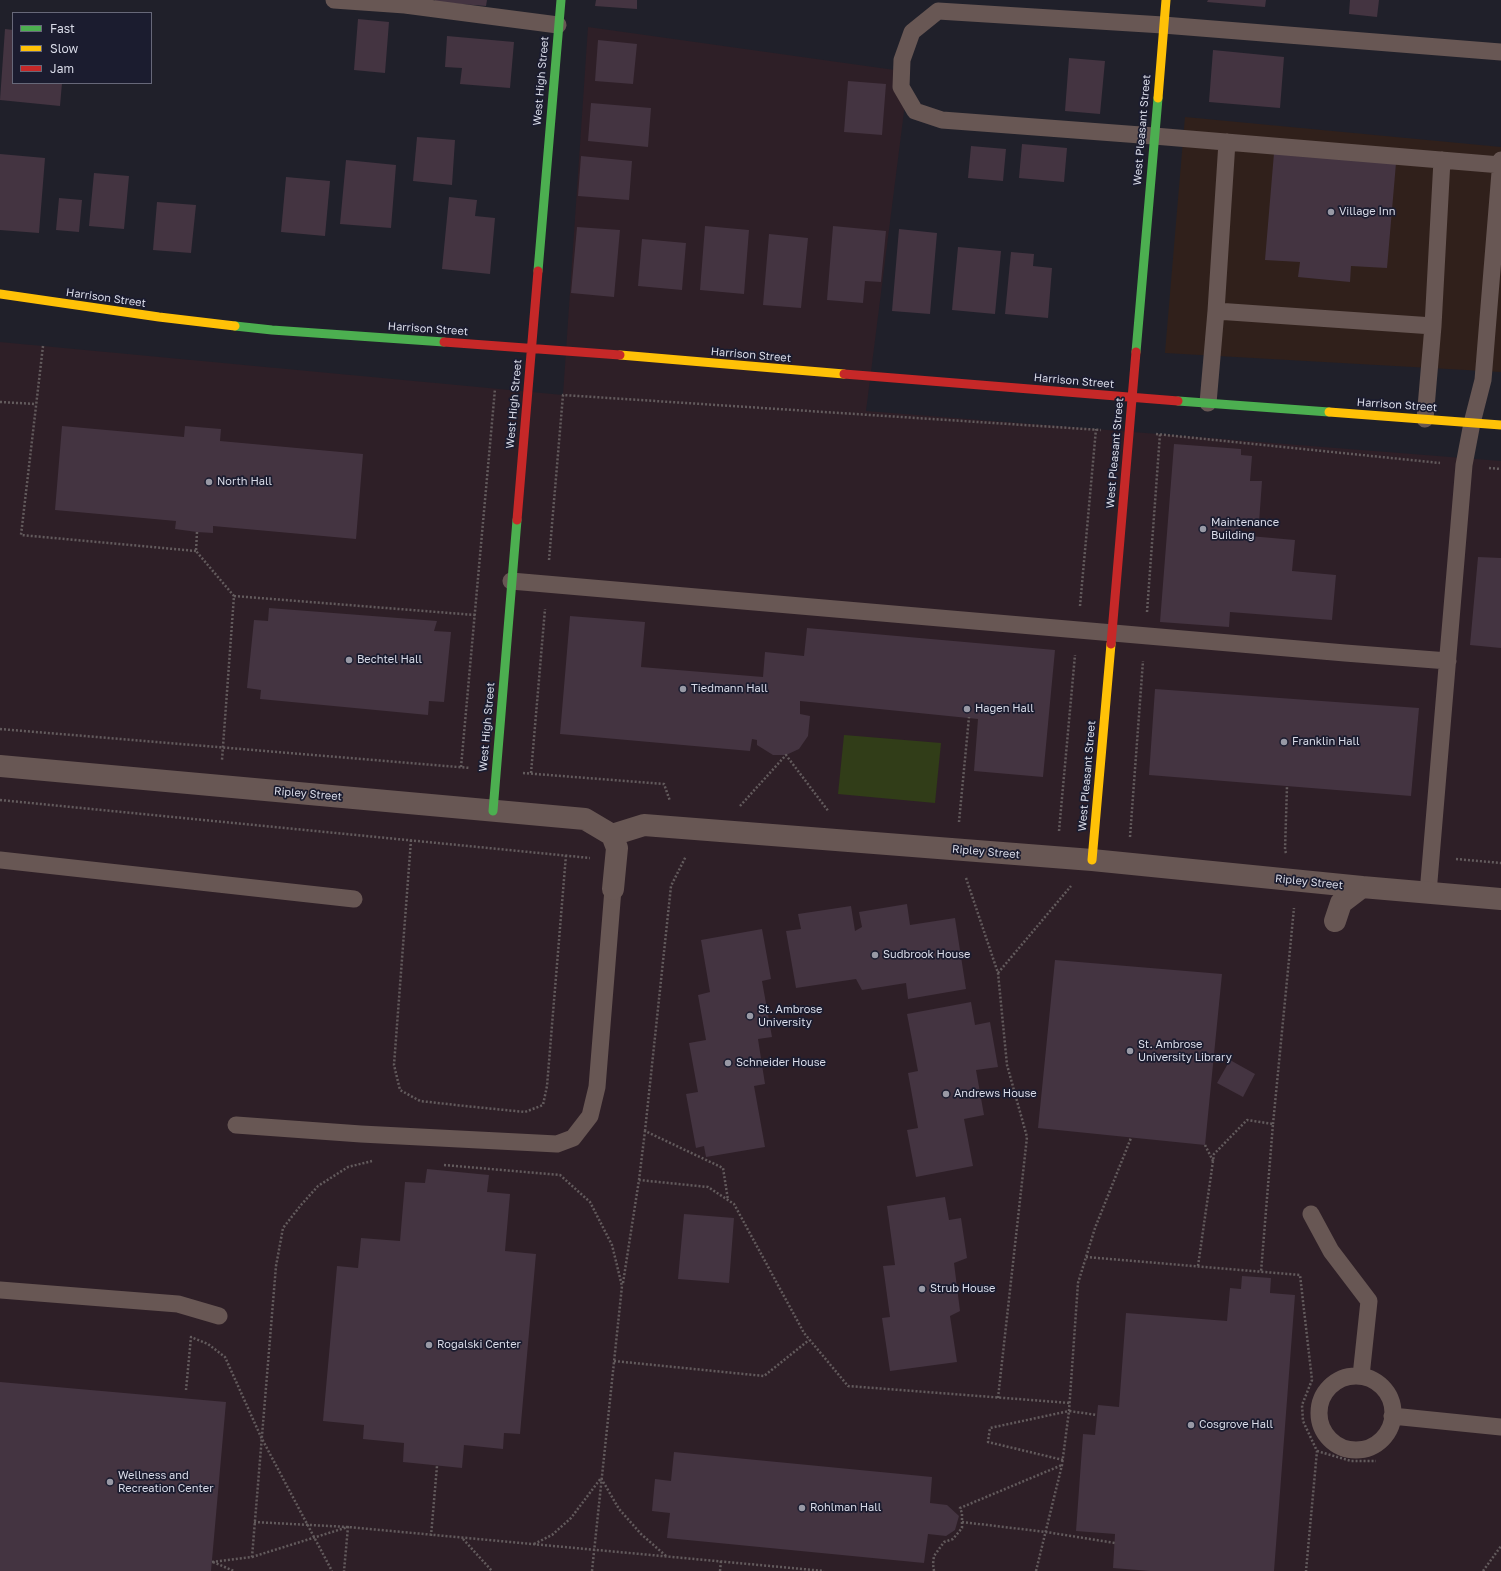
<!DOCTYPE html>
<style>
body{margin:0}
#map{position:relative;width:1501px;height:1571px;overflow:hidden;background:#20202a;font-family:"Golos Text",sans-serif}
canvas{display:block}
.legend{position:absolute;left:12px;top:12px;width:140px;height:72px;box-sizing:border-box;background:#1b1c2f;border:1px solid #676879;margin:0;padding:5px 7px;list-style:none;font-size:12px;color:#d8dae7}
.legend li{display:flex;align-items:center;gap:8px;height:20px}
.legend b{width:20px;border:1px solid #676879}
</style>
<div id="map">
<canvas width="1501" height="1571"></canvas>
<ul class="legend">
<li><b style="height:5px;background:#4caf50"></b>Fast</li>
<li><b style="height:5px;background:#ffc107"></b>Slow</li>
<li><b style="height:5px;background:#c62828"></b>Jam</li>
</ul>
</div>
<script>
const context = document.querySelector('canvas').getContext('2d');
context.lineJoin = 'round';
function fill(path, color) { context.fillStyle = color; context.fill(path, 'evenodd'); }
function strokePath(path, color, width, dash) { context.strokeStyle = color; context.lineWidth = width; context.lineCap = dash ? 'butt' : 'round'; context.setLineDash(dash || []); context.stroke(path); }
function label(font, color, halo, rows, align = 'center') {
  context.font = font + ' "Golos Text",sans-serif'; context.lineWidth = 3.5; context.setLineDash([]); context.textBaseline = 'middle'; context.strokeStyle = halo; context.fillStyle = color; for (const [text, x, y, turn = 0] of rows) {
    context.save(); context.translate(x, y); context.rotate((+turn || 0) * Math.PI / 180); context.textAlign = isNaN(turn) ? turn : align; if (halo) context.strokeText(text, 0, 0); context.fillText(text, 0, 0); context.restore();
  }
}
fill(new Path2D(`
 M1185 117 1501 147V372L1165 353Z`), '#30201b');
fill(new Path2D(`
 M588 27 909 72 866 411 1501 461V1571H0V342L563 395Z`), '#2e1f27');
fill(new Path2D(`
 M844 735 941 743 935 803 838 794Z`), '#313d18');
fill(new Path2D(`
 M435 0H487L486 6 435 2Z
 M596 0H637V9L595 6Z
 M1208 0H1266L1265 7 1207 2Z
 M1350 0H1379L1377 17 1349 14Z
 M358 19 389 22 385 73 354 70Z
 M5 29 13 30V83H62L60 106 0 100Z
 M447 36 514 42 510 88 460 84 462 68 445 67Z
 M598 40 637 44 633 84 595 81Z
 M1213 50 1284 57 1280 108 1209 102Z
 M1069 58 1105 61 1100 114 1065 111Z
 M848 81 886 84 882 135 844 132Z
 M591 103 651 108 648 147 588 141Z
 M417 137 455 140 452 185 413 181Z
 M1022 144 1067 148 1064 182 1019 178Z
 M971 146 1006 149 1003 181 968 178Z
 M1274 153 1396 163 1387 268 1351 266 1350 282 1298 277 1300 262 1265 260Z
 M0 154 45 158 39 233 0 230Z
 M581 156 632 161 629 200 578 196Z
 M346 160 396 165 391 228 340 224Z
 M94 173 129 176 124 229 89 226Z
 M286 177 330 181 325 236 281 232Z
 M449 197 477 200 475 216 495 218 490 274 442 269Z
 M59 198 82 200 79 232 56 230Z
 M157 202 196 205 191 253 153 250Z
 M705 226 749 230 744 294 700 290Z
 M833 226 886 231 881 282 865 281 863 303 827 300Z
 M577 227 620 230 614 297 571 293Z
 M899 229 937 233 930 314 892 311Z
 M769 234 808 238 801 308 763 305Z
 M642 239 686 243 682 290 638 286Z
 M958 247 1001 251 995 314 952 310Z
 M1011 252 1034 254 1033 266 1052 268 1048 318 1005 314Z
 M62 426 184 437 185 426 221 429 220 441 363 454 356 539 213 526V533L197 532 175 529 176 521 55 510Z
 M1174 444 1241 449V455L1252 456 1250 481H1262L1259 523 1239 522 1238 535 1295 540 1292 571 1336 575 1332 620 1230 612 1229 627 1160 622Z
 M1478 557 1501 558V648L1470 645Z
 M269 608 437 621 434 631 451 632 444 702 429 701 428 715 260 699 261 690 247 688 254 620 268 621Z
 M570 616 645 622 641 667 763 677 765 652 804 656 807 628 1055 650 1043 777 974 771 978 719 800 701V714L810 716 808 736 799 749 786 755H773L757 745V740L752 739 750 751 560 734Z
 M1155 689 1419 708 1411 796 1149 775Z
 M907 904 910 925 955 918 966 989 908 999 906 983 862 990 856 979 796 988 786 931 801 929 798 914 851 906 855 931 862 927 859 912Z
 M762 929 771 979 762 981 772 1037 758 1039 765 1084 754 1086 765 1147 706 1157 704 1146 696 1148 686 1094 698 1092 689 1043 706 1040 698 995 710 992 701 940Z
 M1055 960 1222 974 1205 1145 1038 1128Z
 M971 1002 975 1025 990 1022 998 1067 976 1070 984 1115 964 1119 973 1166 916 1177 907 1130 918 1128 908 1073 918 1071 907 1014Z
 M1230 1060 1255 1074 1243 1097 1217 1083Z
 M427 1169 489 1175 487 1192 510 1194 505 1251 536 1254 520 1434 504 1433 503 1449 464 1445 462 1468 403 1462 404 1443 363 1439 364 1425 323 1421 337 1266 358 1268 361 1238 400 1241 405 1182 425 1183Z
 M945 1197 949 1220 961 1218 967 1258 954 1263 960 1311 950 1316 957 1362 890 1371 882 1318 890 1317 883 1266 895 1265 887 1206Z
 M684 1214 734 1218 729 1283 678 1279Z
 M1242 1276 1271 1278 1270 1293 1295 1295 1274 1571H1150L1113 1568 1115 1534 1076 1531 1083 1434 1095 1435 1098 1405 1119 1407 1126 1313 1227 1321 1230 1288 1241 1289Z
 M0 1382 226 1402 211 1571H0Z
 M674 1452 932 1477 930 1503 947 1505 959 1516 955 1530 946 1536 928 1534 924 1563 667 1538 670 1513 652 1511 655 1479 671 1481Z`), '#443441');
strokePath(new Path2D(`
 M43 346 21 535 196 551
 M0 402 36 404
 M1156 434 1440 463
 M1489 468 1501 469
 M197 532 196 551 234 596 222 760
 M549 560 563 395 1101 430
 M234 596 475 615
 M1080 606 1096 429
 M1147 612 1160 434
 M0 729 470 768
 M461 767 495 389
 M523 773 664 784 670 801
 M531 773 545 609
 M0 800 590 858
 M740 806 786 755 829 812
 M959 822 969 717
 M1059 831 1075 655
 M1130 837 1143 661
 M411 840 394 1065 400 1090 420 1101 465 1106 525 1112 543 1105 547 1086 566 855
 M1286 853 1285 850 1287 786
 M1456 859 1501 863
 M966 878 998 973 1007 1065 1027 1137 998 1398
 M998 973 1071 886
 M1273 1124 1294 908
 M645 1131 671 886 686 856
 M1205 1145 1213 1161
 M444 1165 560 1175 590 1202 612 1245 622 1286 592 1571
 M639 1180 645 1131 723 1168 728 1200
 M1086 1257 1300 1275 1312 1380 1302 1405 1303 1421 1317 1451 1306 1571
 M1198 1266 1214 1154 1247 1120 1273 1124 1261 1272
 M623 1283 639 1180 708 1187 734 1204 804 1333 848 1386 1070 1403
 M614 1361 764 1376 809 1340
 M186 1390 191 1337 208 1344 225 1357 261 1437 332 1571
 M1317 1451 1351 1461H1376
 M1063 1460 988 1442 990 1428 1069 1411 1078 1283 1095 1228 1131 1138
 M254 1522 348 1527 824 1571
 M962 1522 1046 1532 1115 1543
 M431 1536 437 1466
 M463 1539 492 1571
 M534 1544 552 1535 571 1518 601 1478 619 1509 641 1534 666 1556
 M252 1557 348 1527 344 1571
 M212 1562 252 1557 276 1266 283 1228 301 1205 318 1186 348 1167 372 1161
 M213 1562 234 1571
 M720 1571 721 1561
 M934 1571 933 1564 934 1556 944 1542 953 1539 962 1528V1513L960 1508 1062 1465
 M1036 1571 1062 1465 1069 1411 1097 1415
 M1483 1571 1501 1546`), '#635b5d', 2.5, [2, 2]);
strokePath(new Path2D(`
 M334 0 405 5 558 25
 M1501 165 1154 136 942 120 915 111 901 87 902 60 912 32 938 11 1163 25 1501 52
 M1216 311 1433 326 1442 160
 M1208 403 1216 311 1227 142
 M1425 419 1433 326
 M511 581 1345 653 1448 661
 M0 860 354 899
 M1428 893 1464 465 1472 423 1483 380 1501 160
 M236 1125 361 1134 557 1144 573 1138 590 1116 597 1087 613 889
 M1311 1214 1331 1251 1369 1301 1361 1376
 M0 1290 178 1304 219 1316
 M1319 1413a37 37 0 1 1 74 0a37 37 0 1 1-74 0Z
 M1392 1416 1501 1427`), '#685754', 17);
strokePath(new Path2D(`
 M0 766 585 819 612 835 617 848 613 889
 M612 835 644 825 1092 860 1362 887
 M1335 921 1341 903 1362 887 1501 899`), '#685754', 22);
strokePath(new Path2D(`
 M538 271 561 0
 M235 326 272 330 444 342
 M1136 352 1158 98
 M1178 401 1329 412
 M493 811 517 520`), '#4caf50', 9);
strokePath(new Path2D(`
 M1158 98 1166 0
 M0 294 159 317 235 326
 M620 355 844 374
 M1329 412 1501 425
 M1092 860 1111 644`), '#ffc107', 9);
strokePath(new Path2D(`
 M444 342 620 355
 M844 374 1178 401
 M517 520 538 271
 M1111 644 1136 352`), '#c62828', 9);
for (const [x, y, r, color] of [
 [1331,212,4,"#9899a5"],
 [209,482,4,"#9899a5"],
 [1203,529,4,"#9899a5"],
 [349,660,4,"#9899a5"],
 [683,689,4,"#9899a5"],
 [967,709,4,"#9899a5"],
 [1284,742,4,"#9899a5"],
 [875,955,4,"#9899a5"],
 [750,1016,4,"#9899a5"],
 [1130,1051,4,"#9899a5"],
 [728,1063,4,"#9899a5"],
 [946,1094,4,"#9899a5"],
 [922,1289,4,"#9899a5"],
 [429,1345,4,"#9899a5"],
 [1191,1425,4,"#9899a5"],
 [110,1482,4,"#9899a5"],
 [802,1508,4,"#9899a5"]
]) { const dot = new Path2D(); dot.arc(x, y, r, 0, 2 * Math.PI); context.fillStyle = color; context.fill(dot); strokePath(dot, '#1b1c2f', 1.5); }
label('11px', '#d8dae7', '#1b1c2f', [
 ["West High Street",541,81,-85],
 ["West Pleasant Street",1142,130,-85],
 ["Harrison Street",106,298,8],
 ["Harrison Street",428,329,4],
 ["Harrison Street",751,355,5],
 ["Harrison Street",1074,381,5],
 ["West High Street",514,404,-85],
 ["Harrison Street",1397,405,4],
 ["West Pleasant Street",1115,453,-85],
 ["West High Street",487,727,-85],
 ["West Pleasant Street",1087,776,-85],
 ["Ripley Street",308,794,5],
 ["Ripley Street",986,852,5],
 ["Ripley Street",1309,882,6]
]);
label('11px', '#d8dae7', '#1b1c2f', [
 ["Village Inn",1339,212],
 ["North Hall",217,482],
 ["Maintenance",1211,523],
 ["Building",1211,536],
 ["Bechtel Hall",357,660],
 ["Tiedmann Hall",691,689],
 ["Hagen Hall",975,709],
 ["Franklin Hall",1292,742],
 ["Sudbrook House",883,955],
 ["St. Ambrose",758,1010],
 ["University",758,1023],
 ["St. Ambrose",1138,1045],
 ["University Library",1138,1058],
 ["Schneider House",736,1063],
 ["Andrews House",954,1094],
 ["Strub House",930,1289],
 ["Rogalski Center",437,1345],
 ["Cosgrove Hall",1199,1425],
 ["Wellness and",118,1476],
 ["Recreation Center",118,1489],
 ["Rohlman Hall",810,1508]
], 'left');
</script>
